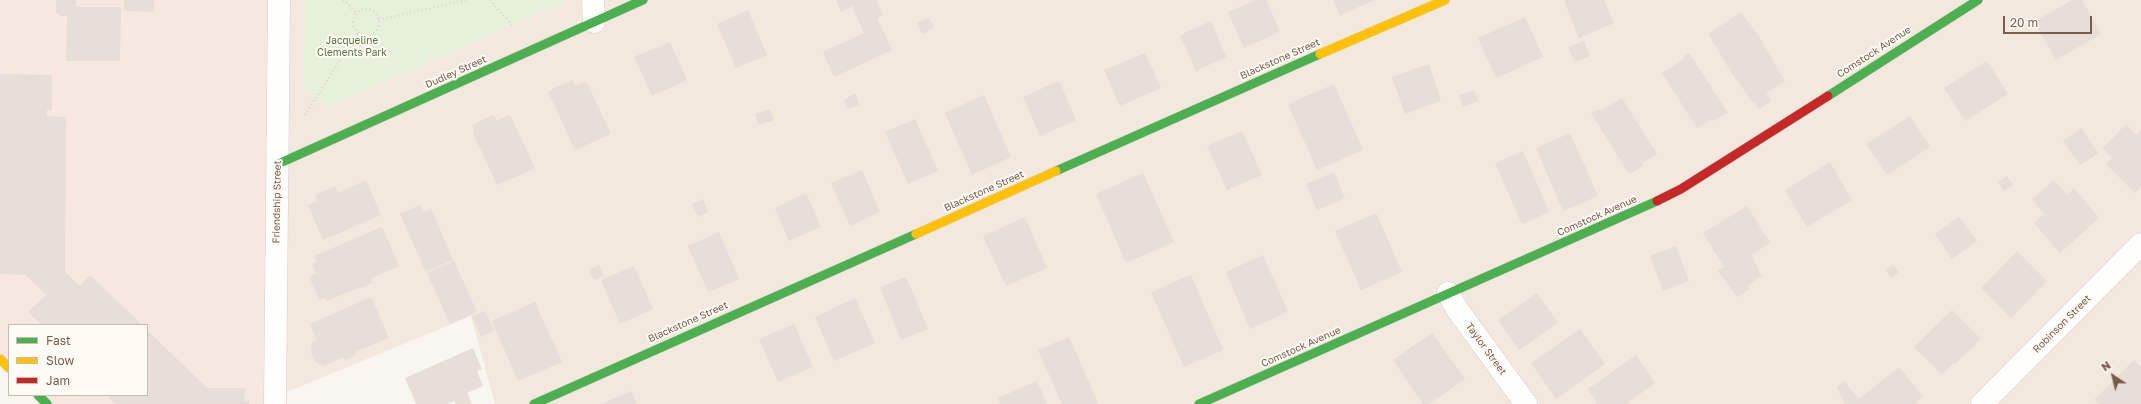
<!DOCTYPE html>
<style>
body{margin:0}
#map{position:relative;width:2141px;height:404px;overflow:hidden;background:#f9f5f0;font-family:"Golos Text",sans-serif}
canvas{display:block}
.legend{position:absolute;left:8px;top:324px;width:140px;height:72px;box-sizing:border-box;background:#fffaf3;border:1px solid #cabbb1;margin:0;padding:5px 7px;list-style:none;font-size:12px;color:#7a5c4d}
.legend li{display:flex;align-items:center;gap:8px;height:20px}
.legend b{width:20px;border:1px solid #cabbb1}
.north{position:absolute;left:2093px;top:356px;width:40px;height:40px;-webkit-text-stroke:3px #fffaf3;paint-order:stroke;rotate:325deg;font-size:11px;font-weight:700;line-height:16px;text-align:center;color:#7a5c4d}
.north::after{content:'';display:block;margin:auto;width:14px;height:18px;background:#7a5c4d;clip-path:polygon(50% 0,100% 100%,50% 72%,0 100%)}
.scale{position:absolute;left:2003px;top:16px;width:89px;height:18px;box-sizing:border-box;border:2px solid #7a5c4d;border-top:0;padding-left:5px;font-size:12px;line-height:14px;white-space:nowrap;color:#7a5c4d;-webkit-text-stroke:3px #fffaf3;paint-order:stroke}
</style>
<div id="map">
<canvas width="2141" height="404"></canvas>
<ul class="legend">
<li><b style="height:5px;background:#4caf50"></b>Fast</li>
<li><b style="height:5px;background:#ffc107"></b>Slow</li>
<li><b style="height:5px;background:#c62828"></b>Jam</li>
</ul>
<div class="north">N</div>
<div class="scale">20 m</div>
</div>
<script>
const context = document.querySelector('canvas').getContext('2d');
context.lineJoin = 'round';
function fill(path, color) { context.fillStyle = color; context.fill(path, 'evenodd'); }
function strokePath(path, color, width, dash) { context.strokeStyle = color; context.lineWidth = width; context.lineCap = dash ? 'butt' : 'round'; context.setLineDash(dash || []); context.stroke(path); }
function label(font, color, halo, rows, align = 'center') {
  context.font = font + ' "Golos Text",sans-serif'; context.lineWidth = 4; context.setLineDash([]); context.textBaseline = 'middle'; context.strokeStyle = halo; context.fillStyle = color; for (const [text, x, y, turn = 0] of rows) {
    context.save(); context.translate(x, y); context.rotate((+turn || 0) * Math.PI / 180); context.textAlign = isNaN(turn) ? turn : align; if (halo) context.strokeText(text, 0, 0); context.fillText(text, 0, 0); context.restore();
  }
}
fill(new Path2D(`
 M285 0H2141V404H495L471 316 287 392Z`), '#f2e8de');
fill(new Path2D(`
 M0 0H285L287 404H47L38 395H147V325H9V368L0 359Z`), '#f6e8e1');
fill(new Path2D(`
 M305 0H565V2L329 107 304 90Z`), '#e7f0db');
fill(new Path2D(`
 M56 0H76V7H121L120 61H66L67 16H61L56 12Z
 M124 0H154V12L124 11Z
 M836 0H876L883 15 877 18 892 50 834 77 823 52 864 33 852 6 841 12Z
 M1256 0H1266L1280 32 1244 48 1228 12Z
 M1333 0H1375L1340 15Z
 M1567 0H1604L1614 23 1579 38 1564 1Z
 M2072 0H2082L2101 34 2056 60 2034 22Z
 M748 10 767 55 736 68 717 24Z
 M1741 12 1758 35 1785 81 1766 93 1771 101 1759 109 1754 101 1752 102 1737 79 1736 80 1708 34Z
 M929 17 934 28 922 34 917 23Z
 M1525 17 1543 57 1496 78 1478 38Z
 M1211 21 1226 57 1196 71 1180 35Z
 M1584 41 1590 56 1575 62 1568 47Z
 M670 42 687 80 652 96 634 57Z
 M1145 53 1161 88 1120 106 1104 70Z
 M1689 53 1728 113 1713 121 1712 119 1697 128 1662 73 1684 59 1683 57Z
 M1987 61 2008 94 1965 121 1944 88Z
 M1429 64 1441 101 1405 114 1392 77Z
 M0 74 52 75V110H47V116L66 117 65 272 80 286 90 275 142 325H42L28 312 46 295 26 275 0 274Z
 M572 80 576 86 586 81 611 134 575 150 548 91Z
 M1059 81 1076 120 1040 136 1023 97Z
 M1334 84 1363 150 1317 170 1288 104Z
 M1474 90 1478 101 1463 107 1459 96Z
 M856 94 859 105 847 109 844 99Z
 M984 95 1011 157 972 175 945 113Z
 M1622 98 1657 154 1642 163 1643 166 1629 174 1591 113 1599 109 1600 111Z
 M770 109 774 120 758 125 755 114Z
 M494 115 497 121 510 115 535 168 497 185 473 133 475 132 472 125Z
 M1910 116 1930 147 1887 175 1866 144Z
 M915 119 938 171 908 184 885 132Z
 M2126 124 2136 135 2141 130V187L2135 193 2106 164 2112 158 2103 148Z
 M2081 128 2098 153 2080 165 2063 141Z
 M1242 131 1262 175 1227 190 1207 146Z
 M1570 133 1598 196 1563 211 1536 148Z
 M1523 151 1549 212 1522 224 1495 163Z
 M1830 162 1852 200 1807 227 1785 190Z
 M862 170 880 212 850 226 831 183Z
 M1334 172 1345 198 1317 210 1306 184Z
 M1143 173 1174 242 1126 263 1096 194Z
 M2007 176 2013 185 2004 191 1998 182Z
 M366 180 381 215 323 240 308 205 317 201 315 195 335 186 338 193Z
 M2054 180 2067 195 2074 188 2099 218 2060 253 2034 223 2044 214 2032 199Z
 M806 193 821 227 789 241 775 208Z
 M703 199 708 212 698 217 692 204Z
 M420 205 423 212 431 209 453 260 426 272 400 214Z
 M1747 206 1770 243 1751 255 1762 276 1748 285 1750 289 1737 297 1718 271 1724 267 1703 233Z
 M1376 213 1402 272 1361 290 1335 231Z
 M1025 217 1047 268 1006 286 983 236Z
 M1959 217 1977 241 1952 259 1935 234Z
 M382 227 399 266 371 278 372 283 326 301 325 298 320 300 309 277 316 273 312 264 317 262 314 256Z
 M719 232 739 279 708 292 688 246Z
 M1676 246 1689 281 1663 291 1650 256Z
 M2017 251 2047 281 2011 318 1981 288Z
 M1263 255 1288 312 1250 329 1226 272Z
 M454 261 477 312 450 324 427 273Z
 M1893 264 1899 272 1891 278 1886 270Z
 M599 265 604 276 594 280 589 269Z
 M634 266 653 309 620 324 601 280Z
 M1191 275 1223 350 1184 367 1151 292Z
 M906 277 928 329 901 340 880 287Z
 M1537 293 1558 323 1519 350 1498 320Z
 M371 297 389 338 357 351 355 355 347 359 341 358 323 366 315 362 311 352 312 343 317 341 310 324Z
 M855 298 875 343 834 361 815 317Z
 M535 302 562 362 518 381 492 321Z
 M1952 310 1981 339 1955 364 1954 363 1942 374 1914 347Z
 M485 311 494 330 481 337 472 316Z
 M794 324 813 367 778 382 759 339Z
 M1580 329 1605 364 1556 399 1531 363Z
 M147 330 207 388H245L244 401H249V404H115L106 395H147Z
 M1432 333 1465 379 1429 404H1423L1393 360Z
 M1069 337 1098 403 1096 404H1062L1038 350Z
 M473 348 482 369 477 371 483 386 467 393 472 404H456L454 401 447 404H416L405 378Z
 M1636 355 1655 383 1626 404H1598L1588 389Z
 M2134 360 2141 367V404H2099L2094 400Z
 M1899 367 1923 397 1914 404H1845L1836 387 1844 381 1859 399Z
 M1037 381 1047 404H1000L998 398Z
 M631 391 637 404H602Z`), '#e6ded7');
const street = new Path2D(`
 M593 0 594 22
 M1448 293 1457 309 1526 404
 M275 404 279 0
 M1982 404 2141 244`);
const fast = new Path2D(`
 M1828 96 1978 0
 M278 164 643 0
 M1056 171 1320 54
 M38 395 47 404
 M534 404 916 234
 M1199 404 1657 201`);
const slow = new Path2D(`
 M1320 54 1445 0
 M916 234 1056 171
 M0 359 9 368`);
const jam = new Path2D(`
 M1657 201 1681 189 1828 96`);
strokePath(street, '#d7d1cb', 23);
strokePath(fast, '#d9d2cb', 10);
strokePath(slow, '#d9d2cb', 10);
strokePath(jam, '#d9d2cb', 10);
strokePath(new Path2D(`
 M343 0 357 13
 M490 0 512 25
 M353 22a13 13 0 1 1 26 0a13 13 0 1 1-26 0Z
 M379 20 466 0
 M305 115 358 32`), '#dcd5d0', 2.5, [1, 3]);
strokePath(street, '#fefefd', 22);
strokePath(fast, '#4caf50', 9);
strokePath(slow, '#ffc107', 9);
strokePath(jam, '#c62828', 9);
label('10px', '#537a41', '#fffaf3', [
 ["Jacqueline",352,41],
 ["Clements Park",352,53]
]);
label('10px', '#7a5c4d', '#fffaf3', [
 ["Comstock Avenue",1874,52,-33],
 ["Blackstone Street",1280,59,-24],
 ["Dudley Street",456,72,-24],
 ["Blackstone Street",984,191,-24],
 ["Friendship Street",277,202,-89],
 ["Comstock Avenue",1597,216,-24],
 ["Blackstone Street",688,322,-24],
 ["Robinson Street",2062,324,-45],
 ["Comstock Avenue",1301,347,-24],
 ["Taylor Street",1486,349,54]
]);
</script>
